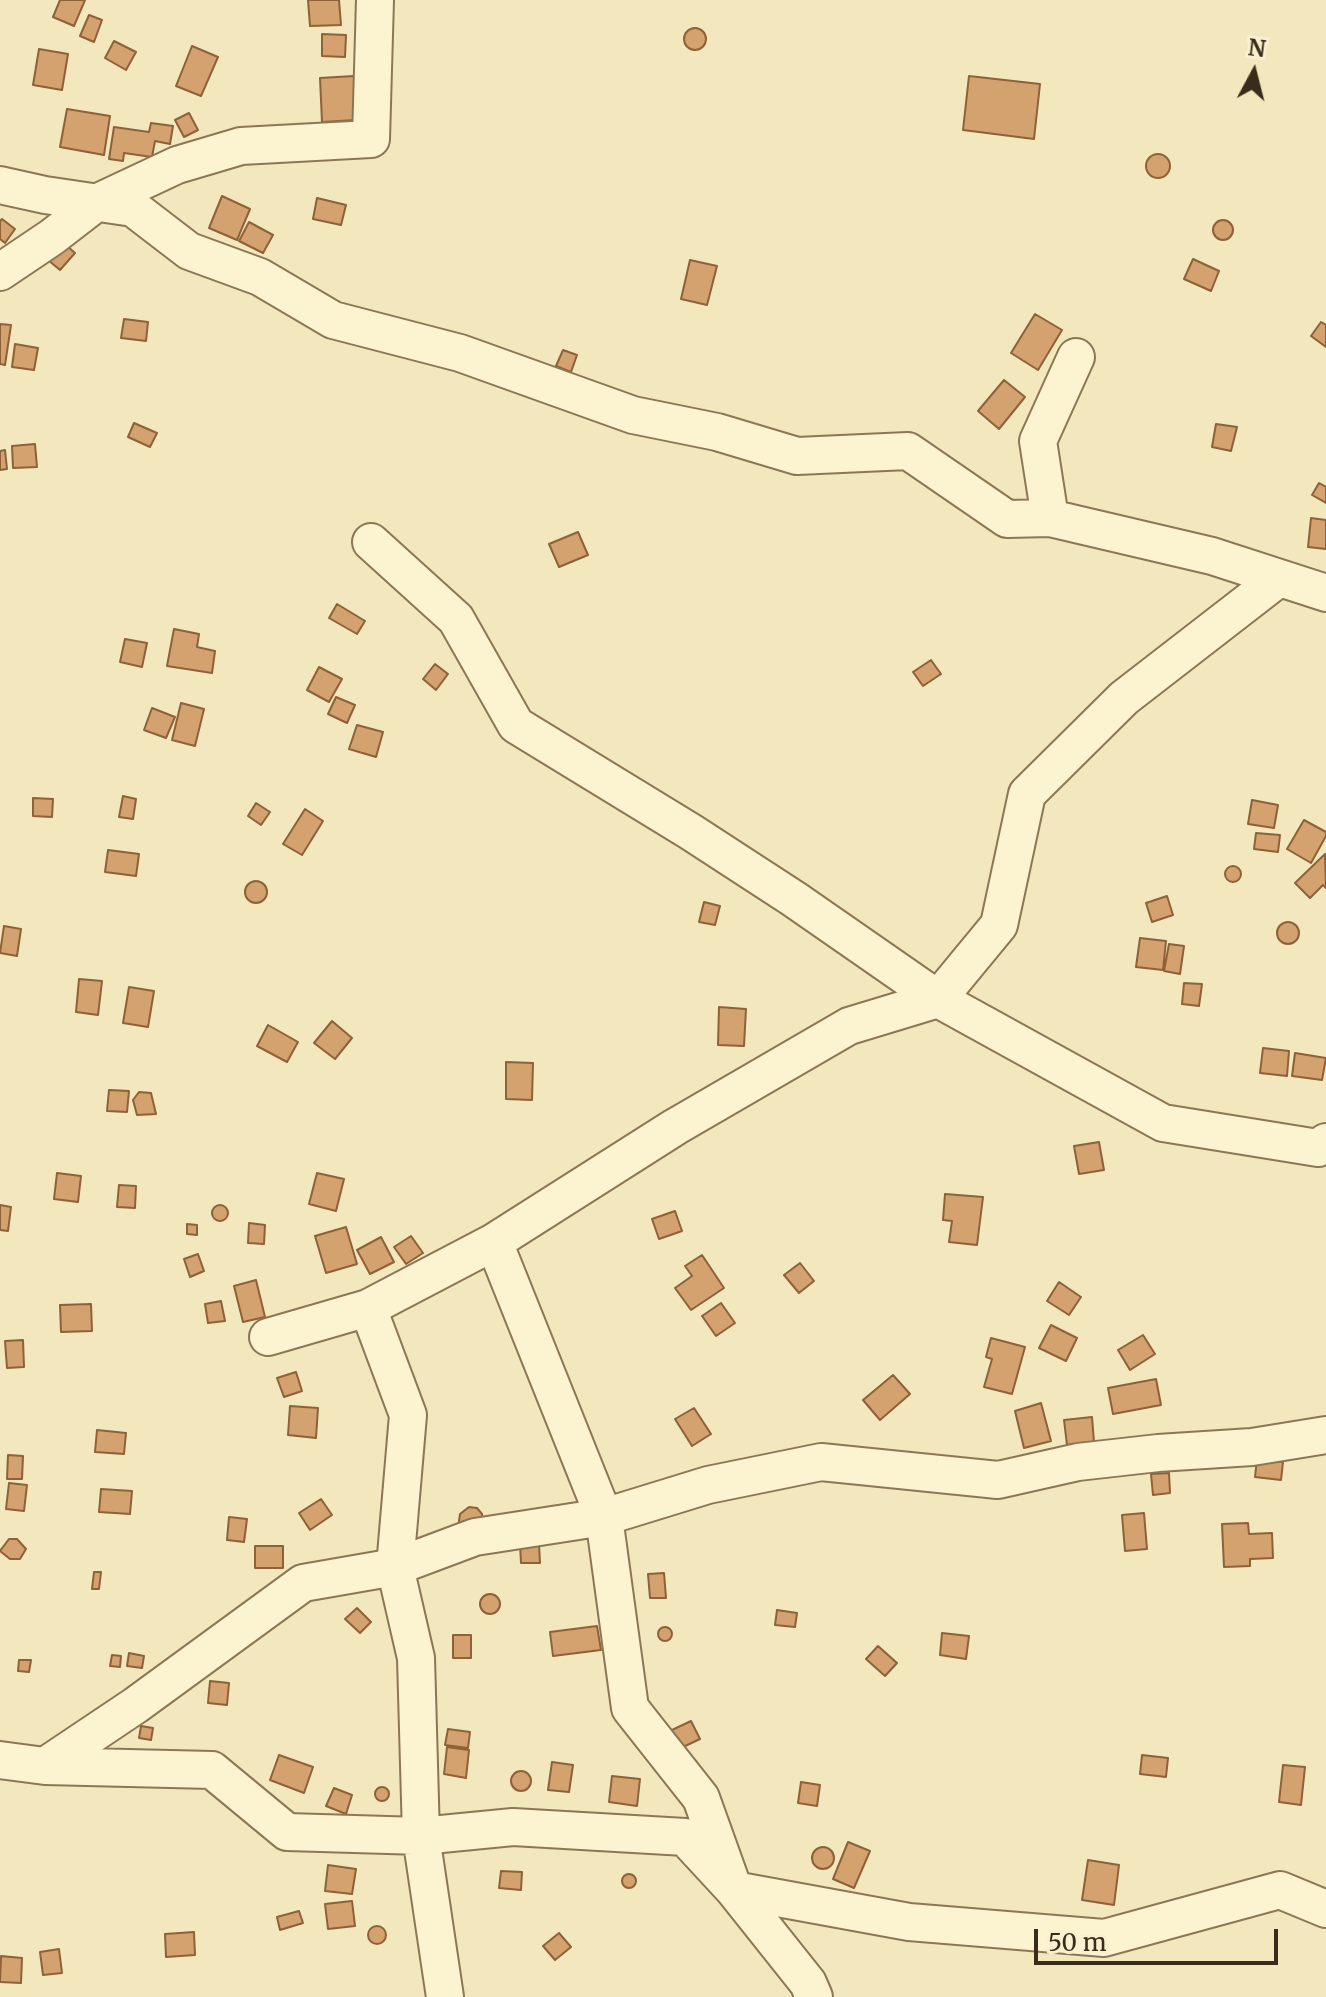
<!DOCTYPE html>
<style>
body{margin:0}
#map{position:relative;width:1326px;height:1997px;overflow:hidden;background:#f2e7bd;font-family:Merriweather,serif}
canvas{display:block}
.north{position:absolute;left:1214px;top:32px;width:80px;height:80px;-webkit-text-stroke:6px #f9f0ce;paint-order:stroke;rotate:7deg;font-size:22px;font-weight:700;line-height:32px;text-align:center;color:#3a2c1b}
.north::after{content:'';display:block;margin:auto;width:28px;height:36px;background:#3a2c1b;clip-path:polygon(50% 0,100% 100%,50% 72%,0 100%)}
.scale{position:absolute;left:1034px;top:1929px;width:244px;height:36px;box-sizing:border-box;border:4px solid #3a2c1b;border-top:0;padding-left:10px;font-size:24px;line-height:28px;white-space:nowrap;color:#3a2c1b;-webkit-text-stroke:6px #f9f0ce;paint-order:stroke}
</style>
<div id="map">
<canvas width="1326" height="1997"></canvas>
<div class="north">N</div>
<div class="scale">50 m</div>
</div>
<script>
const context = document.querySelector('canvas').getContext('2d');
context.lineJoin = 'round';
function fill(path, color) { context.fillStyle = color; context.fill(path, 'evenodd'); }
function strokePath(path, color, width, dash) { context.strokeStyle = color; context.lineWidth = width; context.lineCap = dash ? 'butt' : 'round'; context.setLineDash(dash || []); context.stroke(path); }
const building = new Path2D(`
 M60 0H85L74 26 53 17Z
 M308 0H339L341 25 310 26Z
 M89 15 102 20 94 42 80 36Z
 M684 39a11 11 0 1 1 22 0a11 11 0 1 1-22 0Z
 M322 34 346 35 345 57 322 56Z
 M114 41 136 52 126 70 105 58Z
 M192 46 218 57 201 96 176 86Z
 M39 49 68 54 62 90 33 85Z
 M354 76 356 120 322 122 320 78Z
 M969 76 1040 84 1034 139 963 130Z
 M67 109 110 116 104 155 60 147Z
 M189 113 198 130 184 137 175 120Z
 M151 123 173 126 170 144 155 141 152 157 124 153 123 161 109 159 114 127 149 132Z
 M1146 166a12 12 0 1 1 24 0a12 12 0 1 1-24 0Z
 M222 196 250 209 237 240 209 228Z
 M317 198 346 205 341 225 313 219Z
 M2 219 15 229 5 243 0 239V221Z
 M1213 230a10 10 0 1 1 20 0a10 10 0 1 1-20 0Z
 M249 222 273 235 263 253 239 241Z
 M58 238 75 253 60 270 42 255Z
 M1193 259 1219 271 1211 291 1184 279Z
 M690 260 717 266 707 305 681 299Z
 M1035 314 1062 330 1038 370 1011 353Z
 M124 319 148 322 146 341 121 338Z
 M1321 322 1326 325V347L1311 336Z
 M0 324 11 325 5 365 0 364Z
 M15 344 38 348 34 370 12 367Z
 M563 350 577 355 571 372 556 366Z
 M1004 380 1025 397 999 429 978 411Z
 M134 423 157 433 150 447 128 437Z
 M1216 424 1237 427 1231 451 1212 447Z
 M35 444 37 467 13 468 12 446Z
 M5 450 7 469 0 470V451Z
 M1319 483 1326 487V503L1312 495Z
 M1311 518 1326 520V549L1308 547Z
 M578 532 588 555 559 567 549 544Z
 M337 604 365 621 357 634 329 618Z
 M174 629 199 634 197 647 215 651 212 673 167 666Z
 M125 639 147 643 142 667 120 662Z
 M931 660 941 674 923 686 913 672Z
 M435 664 448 674 436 690 423 679Z
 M319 667 342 679 329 702 307 690Z
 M336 697 355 705 347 723 328 714Z
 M181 703 204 709 195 746 172 740Z
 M152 708 175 717 166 738 144 730Z
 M357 725 383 732 376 757 349 749Z
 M123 796 136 799 133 819 119 817Z
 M33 798 53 799 52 817 33 816Z
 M1252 800 1278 805 1274 828 1248 824Z
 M256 803 270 812 261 825 248 816Z
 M305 809 323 821 302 855 283 844Z
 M1304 820 1326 832V836L1311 863 1287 849Z
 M1256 833 1280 835 1278 852 1254 849Z
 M108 850 139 854 136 876 105 872Z
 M1325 854 1326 888 1323 885 1310 898 1295 883Z
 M1225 874a8 8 0 1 1 16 0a8 8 0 1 1-16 0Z
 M245 892a11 11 0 1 1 22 0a11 11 0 1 1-22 0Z
 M1167 896 1173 915 1152 922 1146 903Z
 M704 902 720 906 715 925 699 922Z
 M1277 933a11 11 0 1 1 22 0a11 11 0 1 1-22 0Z
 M4 926 21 929 17 956 0 953Z
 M1140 938 1166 941 1163 970 1136 967Z
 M1169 944 1184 946 1180 974 1164 971Z
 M79 979 102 981 98 1015 76 1012Z
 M1184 983 1202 984 1199 1006 1182 1004Z
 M129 987 154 991 148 1027 123 1023Z
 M719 1007 746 1009 744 1046 718 1045Z
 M332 1021 352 1038 335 1059 314 1043Z
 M268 1025 298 1042 287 1062 257 1046Z
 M1263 1048 1289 1051 1287 1076 1260 1073Z
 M1295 1053 1326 1058 1322 1080 1292 1076Z
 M506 1062 533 1063 532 1100 506 1099Z
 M109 1090 129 1091 127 1112 107 1111Z
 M139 1092 151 1093 156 1114 137 1115 133 1100Z
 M1099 1142 1104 1170 1079 1174 1074 1146Z
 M57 1173 81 1176 78 1202 54 1199Z
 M317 1173 344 1179 336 1211 309 1204Z
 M119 1185 136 1186 135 1208 117 1207Z
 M945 1194 983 1197 977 1245 949 1242 952 1221 943 1220Z
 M0 1205 11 1207 8 1231 0 1230Z
 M212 1213a8 8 0 1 1 16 0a8 8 0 1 1-16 0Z
 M675 1211 682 1231 659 1239 652 1219Z
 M249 1223 265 1225 264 1244 248 1243Z
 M187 1224 197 1225V1235L187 1234Z
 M346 1227 357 1264 326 1273 315 1236Z
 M411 1236 423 1253 406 1264 394 1247Z
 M381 1237 394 1262 370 1274 357 1250Z
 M198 1254 204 1271 190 1277 184 1259Z
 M702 1255 724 1288 691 1310 675 1288 692 1276 685 1266Z
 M800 1263 814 1281 799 1293 784 1275Z
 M256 1280 265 1317 243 1322 234 1286Z
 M1059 1282 1081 1297 1069 1315 1047 1301Z
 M221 1301 225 1321 208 1323 205 1304Z
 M721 1303 735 1323 716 1336 702 1316Z
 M91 1304 92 1331 61 1332 60 1305Z
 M1051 1325 1077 1338 1066 1361 1039 1348Z
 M1143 1335 1155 1354 1130 1370 1118 1350Z
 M991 1338 1025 1347 1012 1394 984 1387 992 1359 986 1357Z
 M23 1340 24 1367 7 1368 5 1341Z
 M296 1372 302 1391 284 1397 277 1378Z
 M893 1375 910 1394 880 1420 863 1400Z
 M1156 1379 1161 1405 1113 1414 1108 1388Z
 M1041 1403 1051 1441 1024 1448 1015 1411Z
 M290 1406 318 1408 316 1438 288 1435Z
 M694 1408 711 1434 692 1446 675 1419Z
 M1092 1417 1094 1442 1067 1445 1064 1420Z
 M97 1430 126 1433 124 1454 95 1452Z
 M8 1455 23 1456 22 1479H7Z
 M1257 1459 1283 1462 1281 1480 1255 1477Z
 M1169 1473 1170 1493 1153 1495 1151 1474Z
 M9 1483 27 1485 24 1511 6 1509Z
 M101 1489 132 1491 130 1514 99 1512Z
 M321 1499 332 1515 310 1530 299 1513Z
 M469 1507 477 1508 482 1514 483 1521 461 1525 459 1521 460 1514Z
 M1144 1513 1147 1549 1125 1551 1122 1515Z
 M229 1517 247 1519 244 1542 227 1540Z
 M1248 1523 1249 1534 1272 1533 1273 1558 1250 1559V1566L1224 1567 1222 1524Z
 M9 1539H17L26 1549 20 1559H10L0 1551Z
 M520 1544H539L540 1563H521Z
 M255 1546H283V1568H255Z
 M94 1572H101L99 1589H92Z
 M664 1573 666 1598H650L648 1574Z
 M480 1604a10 10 0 1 1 20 0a10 10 0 1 1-20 0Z
 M357 1608 371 1622 360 1633 345 1619Z
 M777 1610 797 1613 795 1627 775 1625Z
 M597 1626 601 1650 553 1656 550 1632Z
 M658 1634a7 7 0 1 1 14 0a7 7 0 1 1-14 0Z
 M942 1633 969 1636 966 1659 940 1655Z
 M453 1635H471V1658H453Z
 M878 1646 897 1663 885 1676 866 1659Z
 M129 1653 144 1656 142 1668 127 1666Z
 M112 1655 121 1656 120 1667 110 1666Z
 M19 1660H31L29 1672 18 1671Z
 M210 1681 229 1683 227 1705 208 1703Z
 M691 1721 700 1739 681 1748 672 1730Z
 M141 1726 153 1728 151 1740 139 1738Z
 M448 1729 470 1732 468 1748 445 1745Z
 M447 1747 469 1750 466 1778 444 1774Z
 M279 1755 313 1767 304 1793 270 1780Z
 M1142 1755 1168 1758 1166 1777 1140 1774Z
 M552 1762 573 1765 569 1792 548 1790Z
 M1283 1765 1305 1767 1301 1805 1279 1802Z
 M511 1781a10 10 0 1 1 20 0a10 10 0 1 1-20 0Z
 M612 1776 640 1779 637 1806 609 1802Z
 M801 1782 820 1785 817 1806 798 1803Z
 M375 1794a7 7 0 1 1 14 0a7 7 0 1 1-14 0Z
 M334 1788 352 1795 346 1814 326 1806Z
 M848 1842 870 1851 854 1888 833 1879Z
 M812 1858a11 11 0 1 1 22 0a11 11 0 1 1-22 0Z
 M1088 1860 1119 1865 1114 1905 1082 1900Z
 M328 1865 356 1869 352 1894 325 1891Z
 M501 1871 522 1872 521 1890 499 1888Z
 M622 1881a7 7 0 1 1 14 0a7 7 0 1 1-14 0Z
 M352 1901 355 1926 328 1929 325 1904Z
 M299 1911 303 1923 280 1930 277 1917Z
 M368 1935a9 9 0 1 1 18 0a9 9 0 1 1-18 0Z
 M194 1932 195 1955 166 1957 165 1934Z
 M559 1933 571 1947 555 1960 543 1946Z
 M59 1949 62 1973 43 1975 40 1952Z
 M1 1956 22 1958 21 1983 0 1982Z`);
fill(building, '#d4a26f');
strokePath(building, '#8e6138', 2);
const minor = new Path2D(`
 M0 185 45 195 133 208 189 251 260 277 333 320 460 353 633 415 717 432 797 456 908 451 1007 519 1050 518 1212 556 1326 593
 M0 272 52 237 96 203 177 165 241 146 371 139 375 0
 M1050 518 1038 441 1076 357
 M371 542 456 619 516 725 691 832 794 899 938 999 1163 1123 1318 1148 1326 1142
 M494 1242 604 1517 630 1708 701 1798 734 1890 808 1983 814 1997
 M368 1308 408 1415 395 1567 416 1658 421 1836 445 1997
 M268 1337 368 1308 494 1242 675 1127 849 1026 938 999 999 925 1027 794 1124 698 1279 578
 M0 1760 45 1766 136 1705 303 1583 395 1567 475 1537 604 1517 708 1485 821 1462 998 1480 1078 1462 1158 1453 1252 1447 1326 1435
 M45 1766 212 1770 287 1832 421 1836 513 1827 685 1837 734 1890 909 1922 1104 1938 1280 1890 1326 1909`);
strokePath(minor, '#8c7754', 40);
strokePath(minor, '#fcf3d1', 36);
</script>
